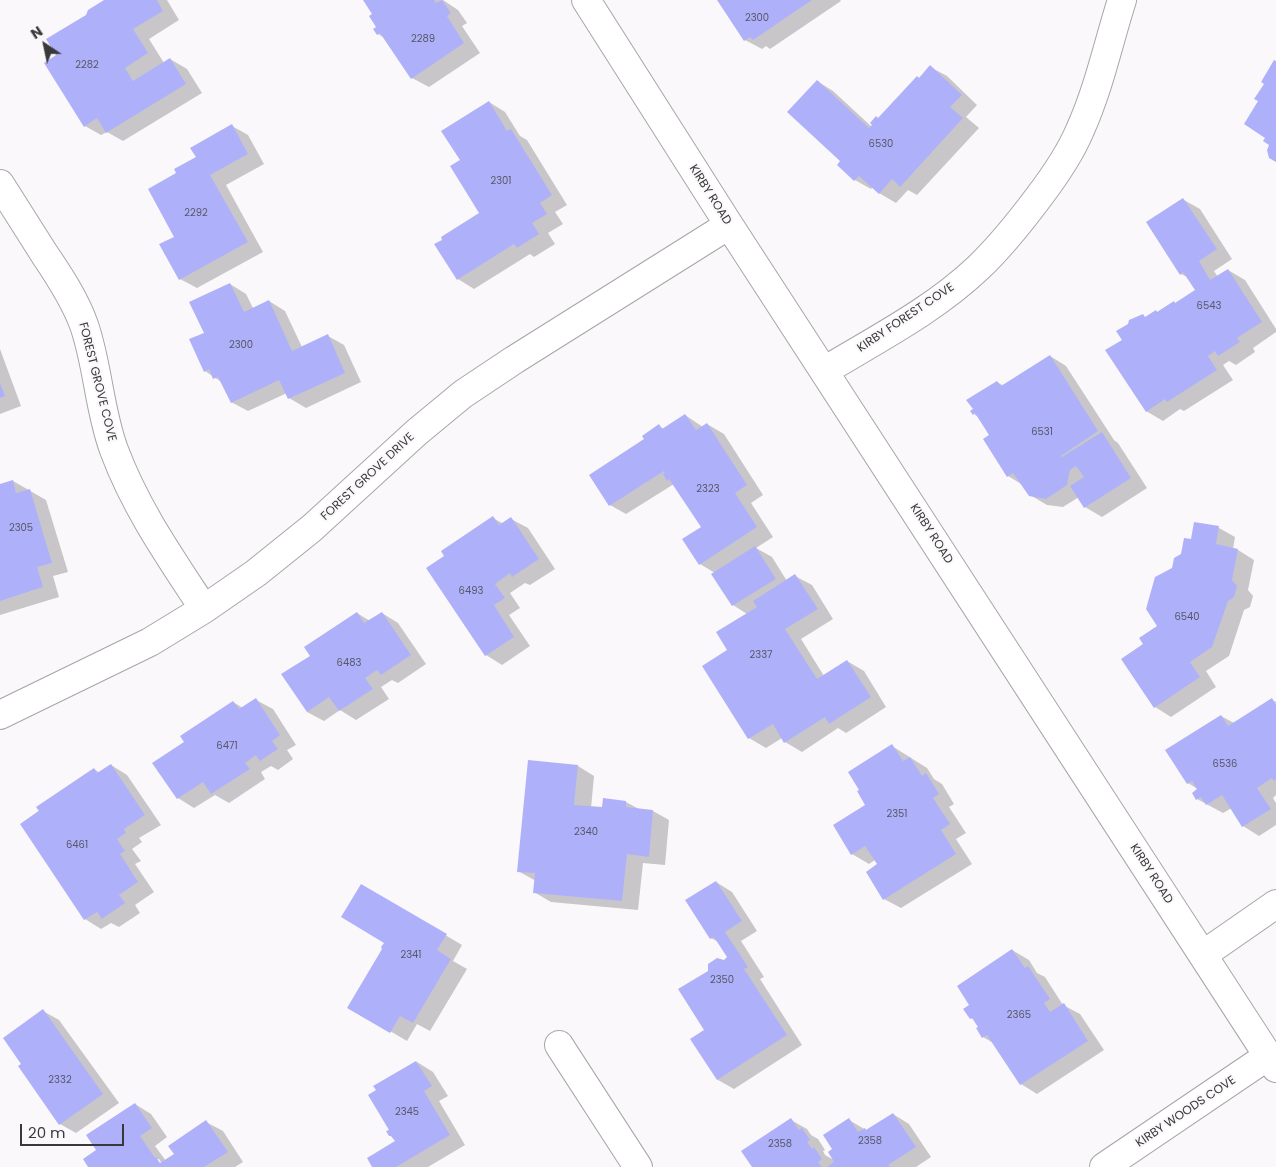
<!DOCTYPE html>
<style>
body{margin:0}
#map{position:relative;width:1276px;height:1167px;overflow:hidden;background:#faf8fa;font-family:Poppins,sans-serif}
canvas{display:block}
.north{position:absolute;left:20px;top:20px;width:50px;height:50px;-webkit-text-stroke:4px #faf8fa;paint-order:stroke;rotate:326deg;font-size:14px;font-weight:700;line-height:20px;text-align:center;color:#3a393a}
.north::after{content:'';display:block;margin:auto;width:18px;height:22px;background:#3a393a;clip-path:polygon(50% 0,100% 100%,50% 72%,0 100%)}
.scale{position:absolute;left:20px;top:1124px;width:104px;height:22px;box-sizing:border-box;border:2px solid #3a393a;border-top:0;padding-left:6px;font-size:15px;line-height:18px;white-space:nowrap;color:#3a393a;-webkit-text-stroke:4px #faf8fa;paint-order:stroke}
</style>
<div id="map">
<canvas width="1276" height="1167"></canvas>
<div class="north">N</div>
<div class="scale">20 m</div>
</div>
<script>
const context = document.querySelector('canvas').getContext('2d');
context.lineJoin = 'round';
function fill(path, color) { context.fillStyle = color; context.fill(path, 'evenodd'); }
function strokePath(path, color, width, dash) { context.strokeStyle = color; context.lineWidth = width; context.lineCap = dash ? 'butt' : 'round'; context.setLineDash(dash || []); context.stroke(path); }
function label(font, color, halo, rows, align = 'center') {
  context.font = font + ' Poppins,sans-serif'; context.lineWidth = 4; context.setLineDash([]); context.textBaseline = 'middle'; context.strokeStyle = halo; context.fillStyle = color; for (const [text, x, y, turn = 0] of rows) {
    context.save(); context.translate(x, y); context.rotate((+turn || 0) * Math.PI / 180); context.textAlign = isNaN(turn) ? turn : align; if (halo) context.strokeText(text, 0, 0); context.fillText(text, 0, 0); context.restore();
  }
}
fill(new Path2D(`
 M112 0H167L179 20 149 39 164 63 170 59 187 69 202 93 123 141 107 132 101 135 85 126 58 56Z
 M365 0H443L458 10 467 23 462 26 480 53 429 87 412 78 386 39 378 34 374 14Z
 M719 0H840L841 1 770 49 766 46 762 49 745 40Z
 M930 67 947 76 977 105 966 117 979 128 917 195 908 190 896 203 879 193 873 187 871 189 855 180 841 160 817 81 833 91 872 127Z
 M489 102 505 112 520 136 527 140 567 205 555 212 563 224 548 233 555 244 534 257 530 254 474 289 458 279 481 213 461 161Z
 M232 126 248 135 264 164 226 185 263 252 197 288 180 279 178 173Z
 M1184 200 1200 209 1232 259 1214 271 1218 277 1228 270 1245 280 1276 329V332L1253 348 1255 352 1236 365 1229 361 1223 365 1233 380 1184 411 1180 409 1163 421 1146 411 1124 340 1143 316 1146 318 1158 313 1197 291 1189 278 1181 274Z
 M230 284 246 294 253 308 269 301 285 311 302 347 328 336 344 345 361 382 306 408 289 398 287 393 248 411 231 402 223 383 205 371V334Z
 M0 349 21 406 0 414Z
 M1050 356 1066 366 1114 440 1118 443 1147 488 1102 517 1085 507 1079 497 1063 507 1047 505 1030 495 1023 485 1008 476 991 435 978 417 974 414 997 382 1004 386Z
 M685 415 703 427 707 424 724 434 763 495 751 503 773 537 756 548 772 557 787 581 795 576 812 585 833 619 801 639 824 676 847 661 864 671 886 707 846 733 838 728 802 752 785 742 782 738 766 748 749 738 704 666 729 651 747 614 733 605 715 573 700 564 703 528 674 484 626 514 610 505 645 440 659 426 664 429Z
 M13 481 46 500 68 572 53 576 59 597 0 615V485Z
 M493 518 504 524 511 519 528 528 555 569 530 585 525 583 510 593 520 608 509 615 530 646 502 665 486 655Z
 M1219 528 1235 537 1233 549 1238 550 1254 560 1248 590 1253 596 1250 607 1244 610 1229 656 1206 671 1216 687 1171 717 1155 707 1144 644 1159 626 1173 569 1192 540Z
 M357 613 370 621 382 613 398 623 426 664 398 683 392 680 381 687 389 699 356 720 340 710 324 721 307 712Z
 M256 700 273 709 296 745 287 750 293 759 278 770 271 766 261 772 265 779 229 803 215 795 194 808 178 798 186 742 233 702 243 708Z
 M1272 700 1276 702V795L1273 798 1276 803V825L1259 836 1243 826 1232 808 1223 813 1197 799 1199 790 1188 783 1221 716 1234 723Z
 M892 746 927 768 934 779 942 784 954 804 949 807 966 833 956 839 972 864 901 908 884 899 879 865 875 860 869 864 852 854 835 826 867 805Z
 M111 765 127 775 161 825 139 838 142 842 132 849 141 861 135 864 154 892 135 905 140 913 119 927 111 923 101 929 85 919 21 824 94 769 100 773Z
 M578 766 594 776 591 808 603 809 626 802 639 809 653 811 669 820 665 865 643 863 638 910 551 902 534 892 536 881 518 871Z
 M716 882 732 892 757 931 741 941 764 977 760 979 802 1045 734 1089 718 1080 706 1030 724 961 729 957 720 943 711 938Z
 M361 885 462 945 453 961 467 969 430 1031 417 1024 407 1041 349 1007 384 948 386 942Z
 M1012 950 1029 960 1037 973 1045 977 1063 1005 1080 1014 1104 1050 1037 1094 1021 1084 995 1044 983 1037 976 1021 971 1018V1005Z
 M43 1011 59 1020 119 1103 76 1133 60 1124 23 1064Z
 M417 1062 433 1072 448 1096 439 1101 465 1145 428 1167H374L396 1141 390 1135V1130Z
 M135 1104 151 1114 167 1137 155 1146 166 1161 175 1154 206 1122 223 1131 243 1162 235 1167H164L159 1159H156L161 1167H90L98 1150Z
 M893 1114 909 1124 931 1157 916 1167H753L791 1120 807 1129 811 1135 818 1139 825 1150 823 1151 825 1155 834 1160V1149L849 1120 866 1130Z`), '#0003');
fill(new Path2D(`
 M104 0H157L163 11 133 29 148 53 125 68 133 81 170 58 186 84 106 133 97 118 84 127 44 63 56 55 46 39 86 15 88 10Z
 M363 0H434L436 3 442 0 451 13 447 16 464 43 411 79 380 33 377 35 373 29 376 27 369 16 372 14Z
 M717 0H812L753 40 750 37 744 41Z
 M1274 60 1276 61V162L1269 158 1267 150 1269 145 1263 141 1265 138 1244 124 1258 101 1254 99 1264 84 1261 82Z
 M930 65 962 95 950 107 963 118 900 187 892 179 879 194 859 176 854 181 837 165 840 161 787 112 817 80 869 128 872 125 870 123 876 116 878 118 917 76 919 78Z
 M489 101 507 131 511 129 552 195 540 203 547 214 532 223 539 234 517 248 514 244 457 280 434 244 442 240 441 237 479 213 450 166 460 160 441 131Z
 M232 124 248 154 210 175 248 242 179 280 159 244 174 237 148 189 176 173 174 169 196 157 190 148Z
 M1183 198 1217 249 1199 261 1210 280 1228 269 1262 322 1237 338 1240 342 1218 356 1215 351 1208 356 1217 370 1167 402 1165 399 1146 412 1105 350 1122 340 1116 331 1128 324 1129 320 1143 314 1145 317 1156 310 1157 312 1174 301 1175 303 1195 290 1183 272 1180 275 1146 222Z
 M230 283 244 312 269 300 292 351 328 334 345 373 288 399 279 380 231 403 218 377 213 379 209 369 204 372 189 339 204 333 189 302Z
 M1050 355 1098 431 1061 456 1062 457 1102 432 1131 478 1084 508 1070 486 1084 477 1076 466 1070 470 1067 485 1046 499 1029 496 1013 473 1007 477 983 439 989 435 975 413 973 415 970 411 973 409 966 400 997 381 1001 386Z
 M0 383 5 396 0 398Z
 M685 414 696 430 707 423 747 485 735 493 757 527 699 565 682 539 701 527 669 479 667 481 663 474 665 472 664 471 609 506 589 475 644 439 642 436 659 424 662 429Z
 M13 480 16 493 30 489 52 563 37 567 43 587 0 601V484Z
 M493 516 499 525 511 517 539 559 512 577 510 573 495 584 505 598 494 605 514 637 485 656 426 568 444 556 441 551Z
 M1194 522 1219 526 1216 544 1238 549 1232 580 1237 586 1234 597 1228 601 1212 647 1190 662 1200 677 1154 708 1121 659 1143 644 1139 638 1157 626 1146 609 1155 577 1172 568 1174 558 1181 554 1184 538 1191 539Z
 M755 546 776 579 732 606 711 574Z
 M795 574 818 609 785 629 817 679 847 660 871 697 829 724 825 717 784 743 773 724 748 739 702 666 727 650 716 632 757 607 753 601Z
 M357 612 364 623 382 612 411 655 381 675 377 670 365 678 373 689 339 711 329 697 307 712 281 674 310 656 304 647Z
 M256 698 280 735 272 741 278 749 260 761 256 755 245 763 250 769 211 794 203 782 177 799 152 763 184 742 180 736 233 701 239 709Z
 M1272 698 1276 705V779L1274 781 1272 778 1257 788 1271 809 1242 827 1222 795 1206 805 1201 797 1196 800 1192 793 1197 789 1192 781 1187 784 1165 750 1221 715 1228 726Z
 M892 744 903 761 910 757 922 776 926 773 939 794 933 798 950 824 941 830 956 854 883 900 866 872 877 864 865 846 851 855 833 825 865 805 857 791 859 790 848 772Z
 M528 760 578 765 574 805 602 807 603 798 626 801V807L653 810 649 857 627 854 622 901 533 893 535 873 517 872Z
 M111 764 145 815 124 829 126 833 117 839 125 851 120 854 138 882 119 895 125 903 102 919 97 912 84 920 20 824 39 811 36 807 94 768 97 773Z
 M716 881 742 921 725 932 748 967 744 969 787 1035 717 1080 690 1039 704 1030 678 989 708 971V964L717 958 724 960 727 957 714 937 710 939 685 900Z
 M361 884 447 934 437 950 451 959 413 1023 400 1016 390 1033 347 1008 382 949 381 947 384 943 341 917Z
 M1012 949 1025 968 1028 966 1050 999 1044 1003 1050 1012 1064 1003 1088 1041 1020 1085 987 1035 982 1038 976 1028 978 1027 972 1018 970 1019 963 1009 969 1005 957 986Z
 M43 1009 103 1094 59 1125 18 1066 21 1064 3 1038Z
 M416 1061 432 1086 424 1091 450 1135 396 1167H372L367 1158 395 1141 391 1136H389L386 1131 389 1130 368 1095 376 1090 373 1086Z
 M135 1103 152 1128 140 1136 155 1158 156 1157 160 1163 174 1154 168 1146 206 1120 228 1152 204 1167H88L83 1159 96 1150 86 1135Z
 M893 1113 916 1147 888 1165 890 1167H827L834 1162 828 1152 832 1149 823 1135 849 1118 858 1132 865 1128 866 1130Z
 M791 1118 799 1130 802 1128 810 1140 807 1142 812 1149 814 1147 822 1159 818 1162 822 1167H752L741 1151Z`), '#aeb1f9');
const street = new Path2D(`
 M586 0 729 225 1276 1068
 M0 184C15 208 30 231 45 255 60 277 75 300 84 325 98 365 99 410 114 450 136 509 170 557 204 609
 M824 371C877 339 934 310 979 267 1001 246 1020 222 1038 198 1054 177 1070 154 1080 130 1099 88 1108 44 1122 0
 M0 715 150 642 204 609 256 573 312 528 417 432 463 394 514 360 729 225
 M1204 954 1276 904
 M559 1045 638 1167
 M1104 1167 1268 1056`);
strokePath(street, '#a8a5a8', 30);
strokePath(street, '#fff', 28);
label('10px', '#57576a', null, [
 ["2300",757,18],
 ["2289",423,39],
 ["2282",87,65],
 ["6530",881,144],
 ["2301",501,181],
 ["2292",196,213],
 ["6543",1209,306],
 ["2300",241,345],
 ["6531",1042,432],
 ["2323",708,489],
 ["2305",21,528],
 ["6493",471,591],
 ["6540",1187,617],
 ["2337",761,655],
 ["6483",349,663],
 ["6471",227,746],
 ["6536",1225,764],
 ["2351",897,814],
 ["2340",586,832],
 ["6461",77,845],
 ["2341",411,955],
 ["2350",722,980],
 ["2365",1019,1015],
 ["2332",60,1080],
 ["2345",407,1112],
 ["2358",870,1141],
 ["2358",780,1144]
]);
label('12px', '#3a393a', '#faf8fa', [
 ["KIRBY ROAD",710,195,58],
 ["KIRBY FOREST COVE",906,318,-34],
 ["FOREST GROVE COVE",97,382,76],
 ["FOREST GROVE DRIVE",368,477,-43],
 ["KIRBY ROAD",931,534,57],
 ["KIRBY ROAD",1151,874,57],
 ["KIRBY WOODS COVE",1186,1112,-34]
]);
</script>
